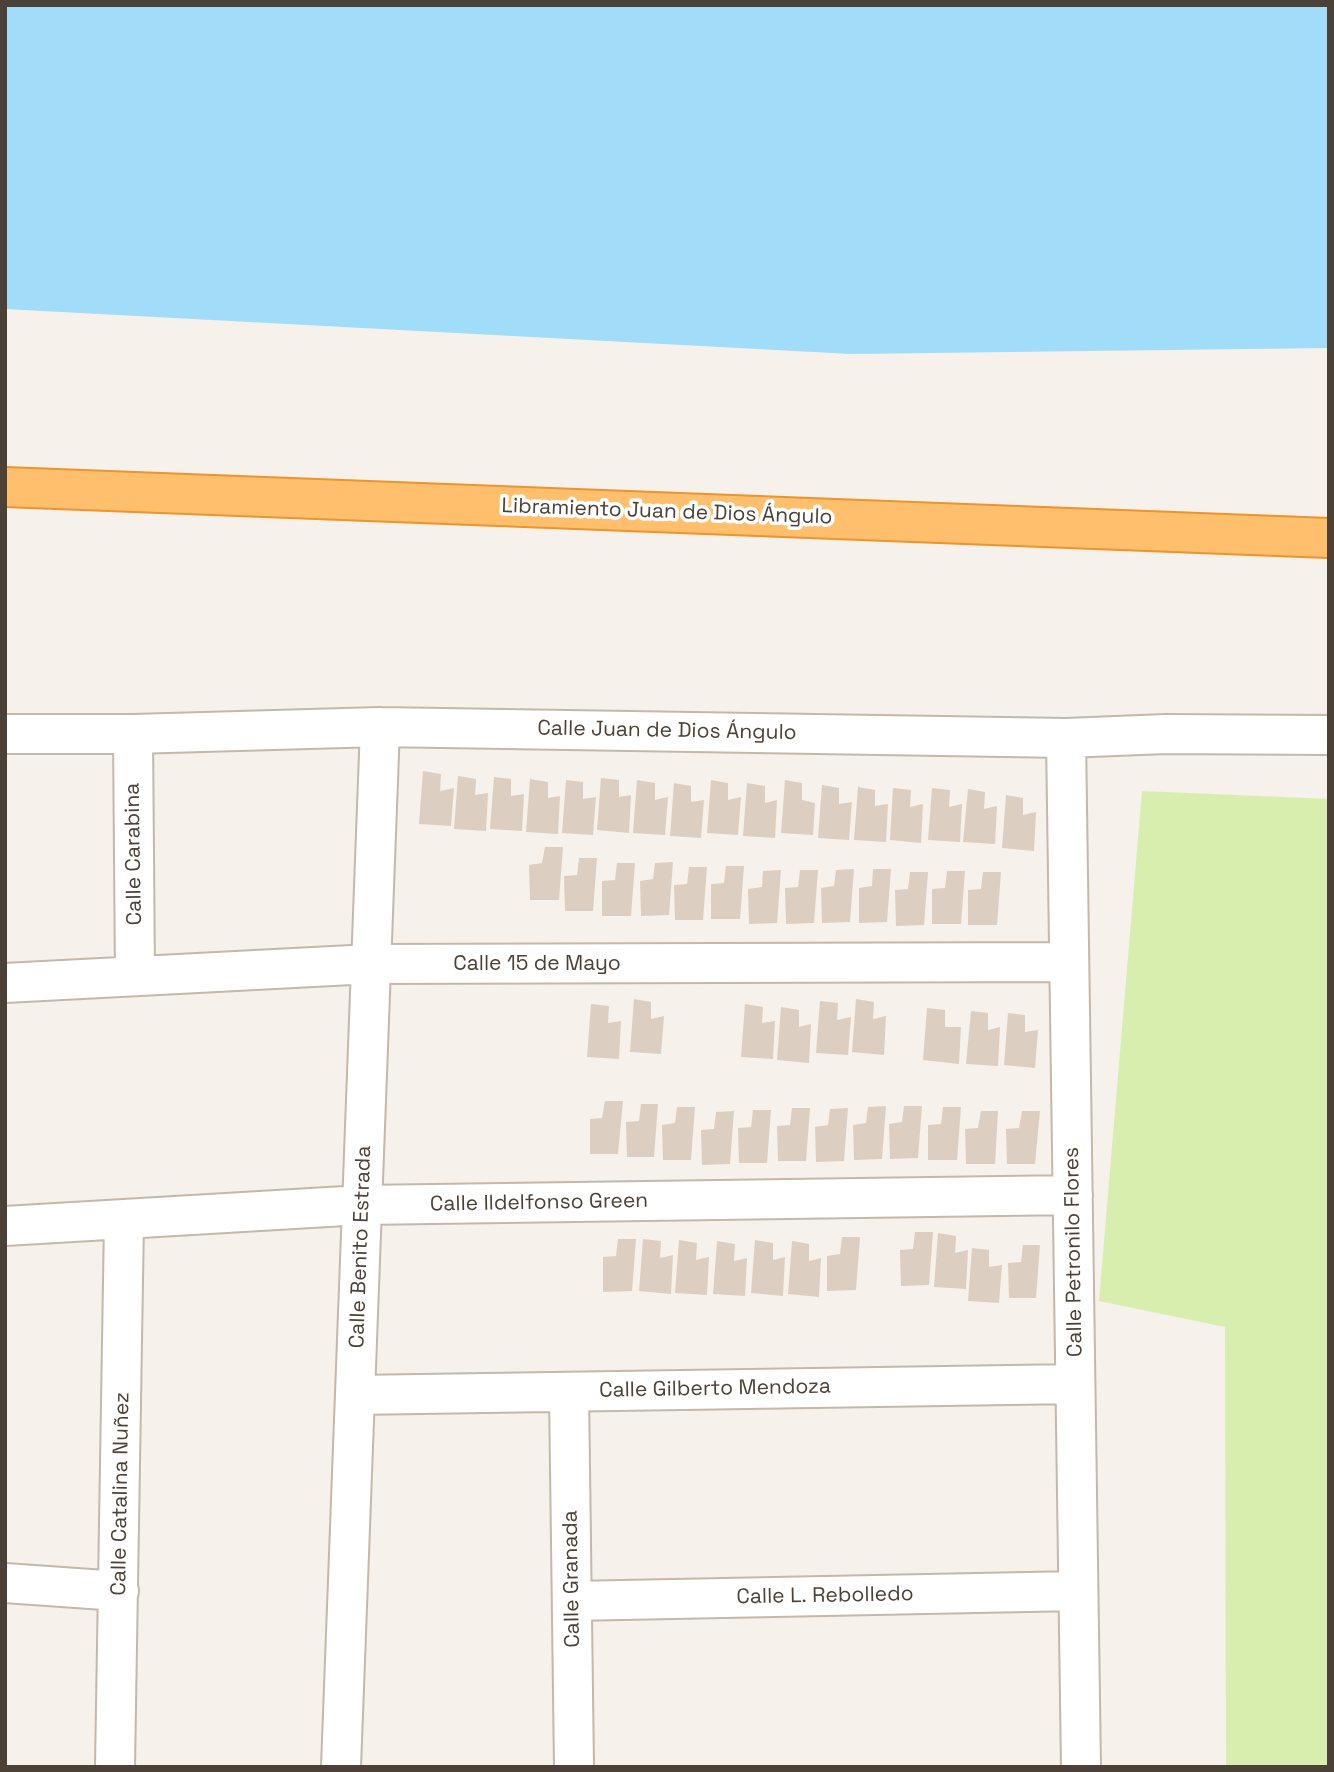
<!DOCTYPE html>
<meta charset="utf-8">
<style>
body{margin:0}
#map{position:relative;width:1334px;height:1772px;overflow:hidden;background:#f6f1ea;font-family:"Space Grotesk",sans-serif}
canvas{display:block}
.frame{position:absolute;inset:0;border:7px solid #4c4137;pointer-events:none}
</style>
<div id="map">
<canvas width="1334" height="1772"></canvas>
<div class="frame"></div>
</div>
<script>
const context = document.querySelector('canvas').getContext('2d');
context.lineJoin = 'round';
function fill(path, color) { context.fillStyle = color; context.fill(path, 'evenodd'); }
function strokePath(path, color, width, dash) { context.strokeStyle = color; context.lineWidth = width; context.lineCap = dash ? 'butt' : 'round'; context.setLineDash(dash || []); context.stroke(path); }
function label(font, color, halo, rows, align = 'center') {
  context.font = font + ' "Space Grotesk",sans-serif'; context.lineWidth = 7; context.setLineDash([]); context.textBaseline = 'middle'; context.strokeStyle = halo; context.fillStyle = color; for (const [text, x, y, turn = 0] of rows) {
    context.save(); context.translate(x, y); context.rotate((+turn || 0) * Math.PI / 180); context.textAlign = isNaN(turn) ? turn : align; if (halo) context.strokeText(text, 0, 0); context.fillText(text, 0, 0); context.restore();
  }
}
fill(new Path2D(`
 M1142 791 1329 799V1767H1226L1225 1327 1099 1301Z`), '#d8eeaf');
fill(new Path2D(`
 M5 5H1329V348L851 354 5 309Z`), '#a1ddf8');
fill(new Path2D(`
 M423 771 441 774 440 791 454 788 451 826 419 824Z
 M458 776 476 779 475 795 488 793 486 831 454 829Z
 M494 777 511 779V796L524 794 522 831 490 829Z
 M601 778 619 780V797L631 795 629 833 597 830Z
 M530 779 548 782V798L560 796 558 834 526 832Z
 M566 780 583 782V799L596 797 593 835 562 833Z
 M637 780 655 783V800L668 797 665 835 633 833Z
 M711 780 728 783V800L741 797 738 835 707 833Z
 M785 780 802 783V800L815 803 813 835 781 833Z
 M674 783 691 786V802L704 800 701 838 670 836Z
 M747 783 765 786V803L777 800 775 838 743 836Z
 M822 785 839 788V804L852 802 849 840 818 838Z
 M858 787 875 790V806L888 804 886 842 854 840Z
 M893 788 911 790 910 807 923 804 921 843 890 840Z
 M932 788 950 790 949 807 962 804 960 842 928 840Z
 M968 789 985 792 984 809 997 806 995 844 963 842Z
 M1006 795 1023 798V815L1036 812 1034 851 1002 848Z
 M545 847H563L559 900H530L529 865 542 863Z
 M579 858H597L593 911H565L564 876 577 875Z
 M673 862 669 915 641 916 640 881 653 879 655 863Z
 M617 863H635L631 916H602V881L615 880Z
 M726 866H744L740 919H711V884L724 883Z
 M689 867H707L703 920H675L674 885 687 884Z
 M854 869 850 922 822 923 821 888 834 886 836 870Z
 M873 869H891L887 922 859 923V888L872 886Z
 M781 870 777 923 749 924 748 889 762 887 763 871Z
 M800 870H818L814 923 786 924 785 888 798 887Z
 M947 871H965L961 924H932V889L945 888Z
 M910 872H928L924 925 896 926 895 890 908 889Z
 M983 872H1001L997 925H968V890L981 889Z
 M634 999 651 1002V1019L664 1016 661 1054 630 1052Z
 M856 999 874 1002 873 1019 886 1016 884 1055 852 1052Z
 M820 1001 838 1003 837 1020 851 1017 848 1055 816 1053Z
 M591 1004 609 1006 608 1023 621 1021 619 1059 587 1057Z
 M745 1004 763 1007 762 1023 775 1021 773 1059 741 1057Z
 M781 1007 799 1010V1027L811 1024 809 1063 777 1060Z
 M927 1008 945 1010V1027H961L959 1064 923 1060Z
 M971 1011 988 1013V1030L1000 1027 998 1066 966 1064Z
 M1008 1013 1025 1015V1032L1038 1030 1035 1068 1004 1065Z
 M605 1101H623L618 1154H590V1119L602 1118Z
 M641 1104H658L654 1157H627L626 1122 639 1121Z
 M886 1106 882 1159 854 1160 853 1125 866 1123 868 1107Z
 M904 1106H922L918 1158 890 1159 889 1124 902 1122Z
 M677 1107H695L691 1160H663L662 1125 675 1123Z
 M943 1107H961L957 1160H928V1125L941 1124Z
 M792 1108H810L806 1161H778L777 1126 790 1125Z
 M848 1108 844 1161 816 1162 815 1127 828 1125 830 1109Z
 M753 1110H771L767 1163H739L738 1128 751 1127Z
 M734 1111 730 1164 702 1165 701 1130 714 1129 716 1112Z
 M981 1111H998L995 1164H966L965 1129 978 1128Z
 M1022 1111H1040L1035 1164H1007L1006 1129 1019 1128Z
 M915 1232H933L929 1285 901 1286 900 1250 913 1249Z
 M938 1233 956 1236 955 1253 968 1250 966 1289 934 1287Z
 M842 1237H860L856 1290 827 1291V1256L840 1254Z
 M618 1239H636L632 1291 603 1292V1257L616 1256Z
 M643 1239 661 1241 660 1258 673 1255 671 1294 639 1291Z
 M679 1240 697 1243 696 1260 709 1257 707 1295 675 1293Z
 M755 1240 773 1243V1260L785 1257 783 1296 751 1293Z
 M717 1241 735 1244 734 1261 747 1258 745 1296 713 1294Z
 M792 1241 809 1244V1261L821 1258 819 1297 788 1294Z
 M1023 1245H1040L1036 1298H1009L1008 1263 1021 1262Z
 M972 1248 989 1250V1267L1002 1265 999 1303 968 1301Z`), '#dccfc1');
const minor = new Path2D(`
 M5 734H133L380 727 1066 738 1166 734 1329 735
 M133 734 135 975
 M1066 738 1081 1767
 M5 983 371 964 1069 962
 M5 1226 362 1205 1073 1195
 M569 1392 574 1767
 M355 1395 1075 1384
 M5 1583 119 1591
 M572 1601 1078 1591
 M115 1767 124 1221
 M341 1767 380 727`);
const highway = new Path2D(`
 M5 487 1329 538`);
strokePath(minor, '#c3b8ab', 42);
strokePath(highway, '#ee932d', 42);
strokePath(minor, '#fff', 38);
strokePath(highway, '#ffbf6c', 38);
label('21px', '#4c4137', '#fff', [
 ["Libramiento Juan de Dios Ángulo",667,512,2],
 ["Calle Juan de Dios Ángulo",667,731,1],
 ["Calle Carabina",134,854,-91],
 ["Calle 15 de Mayo",537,964],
 ["Calle Ildelfonso Green",539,1203,-1],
 ["Calle Benito Estrada",361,1247,-88],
 ["Calle Petronilo Flores",1074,1252,-91],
 ["Calle Gilberto Mendoza",715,1389,-1],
 ["Calle Catalina Nuñez",121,1494,-89],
 ["Calle Granada",572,1579,-91],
 ["Calle L. Rebolledo",825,1596,-1]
]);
</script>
